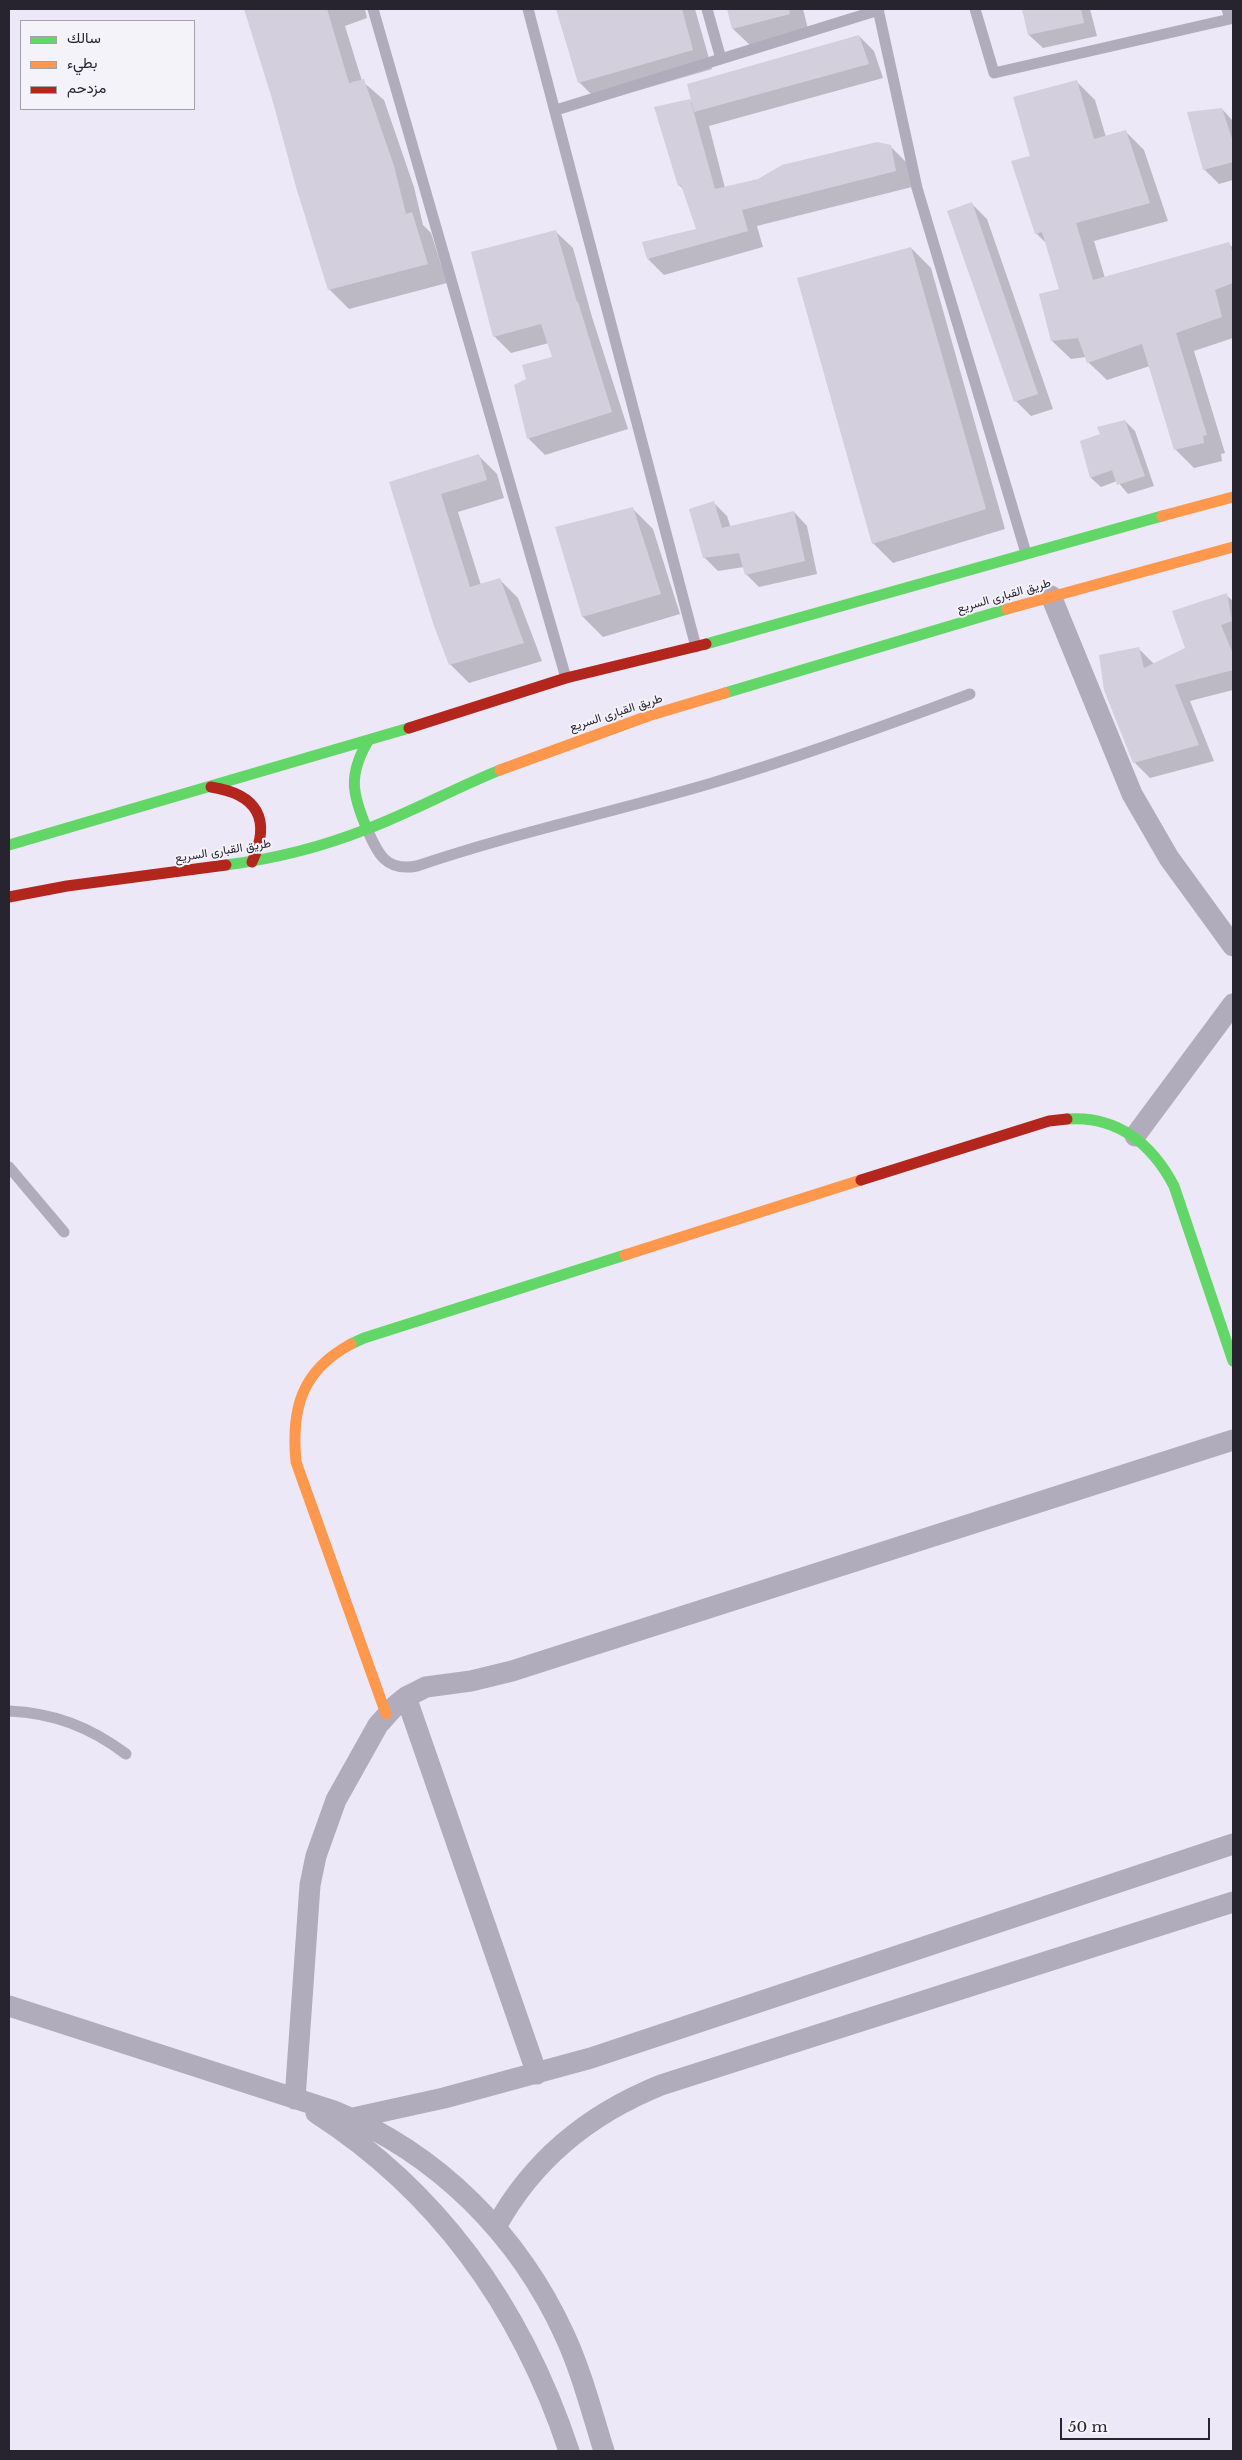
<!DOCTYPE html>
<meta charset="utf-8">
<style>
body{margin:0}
#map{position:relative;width:1242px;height:2460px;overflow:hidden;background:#ece8f7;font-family:"Libre Baskerville",Vazirmatn,serif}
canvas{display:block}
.frame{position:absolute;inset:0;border:10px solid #272430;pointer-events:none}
.legend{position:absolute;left:20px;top:20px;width:175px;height:90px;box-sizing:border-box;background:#f4f3f9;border:1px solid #a2a0a9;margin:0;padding:6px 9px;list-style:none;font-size:15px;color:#272430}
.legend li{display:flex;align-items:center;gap:10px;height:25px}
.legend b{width:25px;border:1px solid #a2a0a9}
.scale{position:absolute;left:1060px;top:2418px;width:150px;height:22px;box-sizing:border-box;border:2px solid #272430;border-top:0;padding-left:6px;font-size:15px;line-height:18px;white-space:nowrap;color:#272430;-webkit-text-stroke:4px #f4f3f9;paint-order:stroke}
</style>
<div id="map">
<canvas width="1242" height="2460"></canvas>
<div class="frame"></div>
<ul class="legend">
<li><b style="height:6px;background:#63d668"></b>سالك</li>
<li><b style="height:6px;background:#ff974d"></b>بطيء</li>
<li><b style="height:6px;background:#b3261e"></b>مزدحم</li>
</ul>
<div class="scale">50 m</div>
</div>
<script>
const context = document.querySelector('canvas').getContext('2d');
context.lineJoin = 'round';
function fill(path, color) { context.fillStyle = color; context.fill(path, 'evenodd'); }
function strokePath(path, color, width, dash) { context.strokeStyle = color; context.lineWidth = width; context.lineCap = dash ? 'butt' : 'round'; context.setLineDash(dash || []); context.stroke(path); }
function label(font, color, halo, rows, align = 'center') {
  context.font = font + ' "Libre Baskerville",Vazirmatn,serif'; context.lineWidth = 4; context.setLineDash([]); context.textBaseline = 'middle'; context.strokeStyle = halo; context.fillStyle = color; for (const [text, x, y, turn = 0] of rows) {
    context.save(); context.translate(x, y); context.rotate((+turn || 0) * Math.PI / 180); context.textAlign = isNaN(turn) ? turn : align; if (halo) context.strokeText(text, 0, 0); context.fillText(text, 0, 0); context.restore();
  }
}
fill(new Path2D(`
 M246 9H365L367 18 345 26 362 81 384 100 414 187 423 225 431 233 447 283 349 309 329 289Z
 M558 9H695L712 69 599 102 579 82Z
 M728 9H803L809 33 753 48 733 29Z
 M1023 9H1090L1097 36 1043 48 1029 35Z
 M859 36 874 51 883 78 709 126 725 188 891 147 907 163 912 187 757 226 763 247 664 275 648 259 698 230 684 190 679 185 690 100 693 103Z
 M1076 81 1095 100 1106 137 1126 132 1144 150 1168 221 1094 241 1105 278 1229 244 1233 248V338L1194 351 1225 453 1221 454 1222 461 1194 468 1175 449 1150 366 1107 380 1088 362 1086 357 1071 359 1052 341 1060 290 1047 244 1036 233 1032 157Z
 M1222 109 1233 121V180L1219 184 1204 169Z
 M972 204 987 219 1053 409 1031 416 1016 401Z
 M556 232 573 248 592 317 628 429 545 455 528 438V380L554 358 549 343 511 353 494 336Z
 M911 248 931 268 1005 529 893 563 873 543Z
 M1125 421 1135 431 1154 486 1128 494 1117 481 1101 487 1091 478 1082 441 1101 435Z
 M479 456 497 474 504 498 458 512 481 585 499 579 518 598 542 661 469 683 450 664 391 483Z
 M714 503 727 516 731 528 794 512 807 526 817 574 759 587 746 574 744 567 718 571 704 557Z
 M633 509 653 529 680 614 603 637 583 617 557 528Z
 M1226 595 1233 601V690L1190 701 1214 761 1150 778 1134 762 1138 648 1155 665 1186 649Z`), '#0003');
fill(new Path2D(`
 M244 9H327L349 83 364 79 394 166 406 214 412 212 428 264 328 290 296 187 273 102Z
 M556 9H682L693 50 578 83Z
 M727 9H789L790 14 732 29Z
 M1022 9H1081L1084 23 1028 35Z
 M859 35 869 64 694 112 687 84Z
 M1077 80 1094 139 1126 130 1150 203 1076 223 1093 280 1229 242 1233 254V283L1215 290 1222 317 1176 333 1207 435 1203 436 1204 443 1174 450 1142 344 1087 363 1078 338 1051 341 1039 294 1059 289 1042 232 1035 234 1011 161 1030 156 1013 97Z
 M690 99 715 189 758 179 782 165 877 142 891 145 896 171 742 210 748 231 647 259 642 242 696 229 681 185 678 186 654 107Z
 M1222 108 1233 142V162L1203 170 1187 112Z
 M972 202 1038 394 1014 402 947 211Z
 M556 230 577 302H578L612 412 527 439 514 385 526 379 522 365 552 357 541 324 493 337 471 252Z
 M911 247 986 509 872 544 797 278Z
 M1125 420 1145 476 1117 485 1112 470 1090 478 1080 441 1100 434 1097 427Z
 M479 454 487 480 441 494 470 587 500 578 524 643 449 665 434 626 389 482Z
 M714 501 722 528 794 511 805 561 745 575 739 553 703 558 689 509Z
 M633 507 661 594 582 617 555 527Z
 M1227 593 1232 621 1221 625 1233 654V670L1175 685 1199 745 1133 763 1104 690 1099 655 1139 647 1144 668 1185 648 1172 611Z`), '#d3cfdd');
strokePath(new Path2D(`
 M373 9 566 678
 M528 9 696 647
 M707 9 721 59
 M878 9 917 188 1026 553
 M975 9 994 73 1230 19 1227 9
 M556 110 879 10
 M367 829C378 854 386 872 417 866 514 833 614 812 712 783 799 757 885 726 970 694
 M9 1167 64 1232
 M9 1711C54 1713 90 1727 126 1754`), '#b0acbc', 11);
strokePath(new Path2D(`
 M1051 596 1132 794 1169 858 1233 946
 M1135 1136 1233 1004
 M406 1697 537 2074
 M9 2006 334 2111C438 2153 519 2235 565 2336 582 2373 592 2413 604 2451
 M295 2099 310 1885 316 1856 336 1800 378 1725 396 1705 406 1697 426 1687 471 1681 512 1671 1233 1440
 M316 2113C442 2194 522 2310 569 2451
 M353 2118 444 2098 591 2058 1233 1844
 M496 2227C533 2159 589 2114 661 2085L1233 1902`), '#b0acbc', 21);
strokePath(new Path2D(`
 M706 644 1162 516
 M725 693 1007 609
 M367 829C352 794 348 775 368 741
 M9 845 409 728
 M226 865C273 859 322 847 367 829 412 812 455 788 500 770
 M1067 1119C1117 1115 1152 1144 1174 1186L1233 1361
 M351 1344 364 1338 625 1255`), '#63d668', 11);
strokePath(new Path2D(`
 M1162 516 1233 497
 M1007 609 1233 547
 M500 770 648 716 725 693
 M625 1255 861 1180
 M351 1344C301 1371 291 1409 296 1462L386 1714`), '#ff974d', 11);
strokePath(new Path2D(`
 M409 728 566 678 706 644
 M211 787C257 794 272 819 252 862
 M9 897 67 886 226 865
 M861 1180 1049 1121 1067 1119`), '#b3261e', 11);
label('12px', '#272430', '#f4f3f9', [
 ["طريق القبارى السريع",1004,596,-16],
 ["طريق القبارى السريع",616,713,-18],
 ["طريق القبارى السريع",223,851,-9]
]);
</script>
